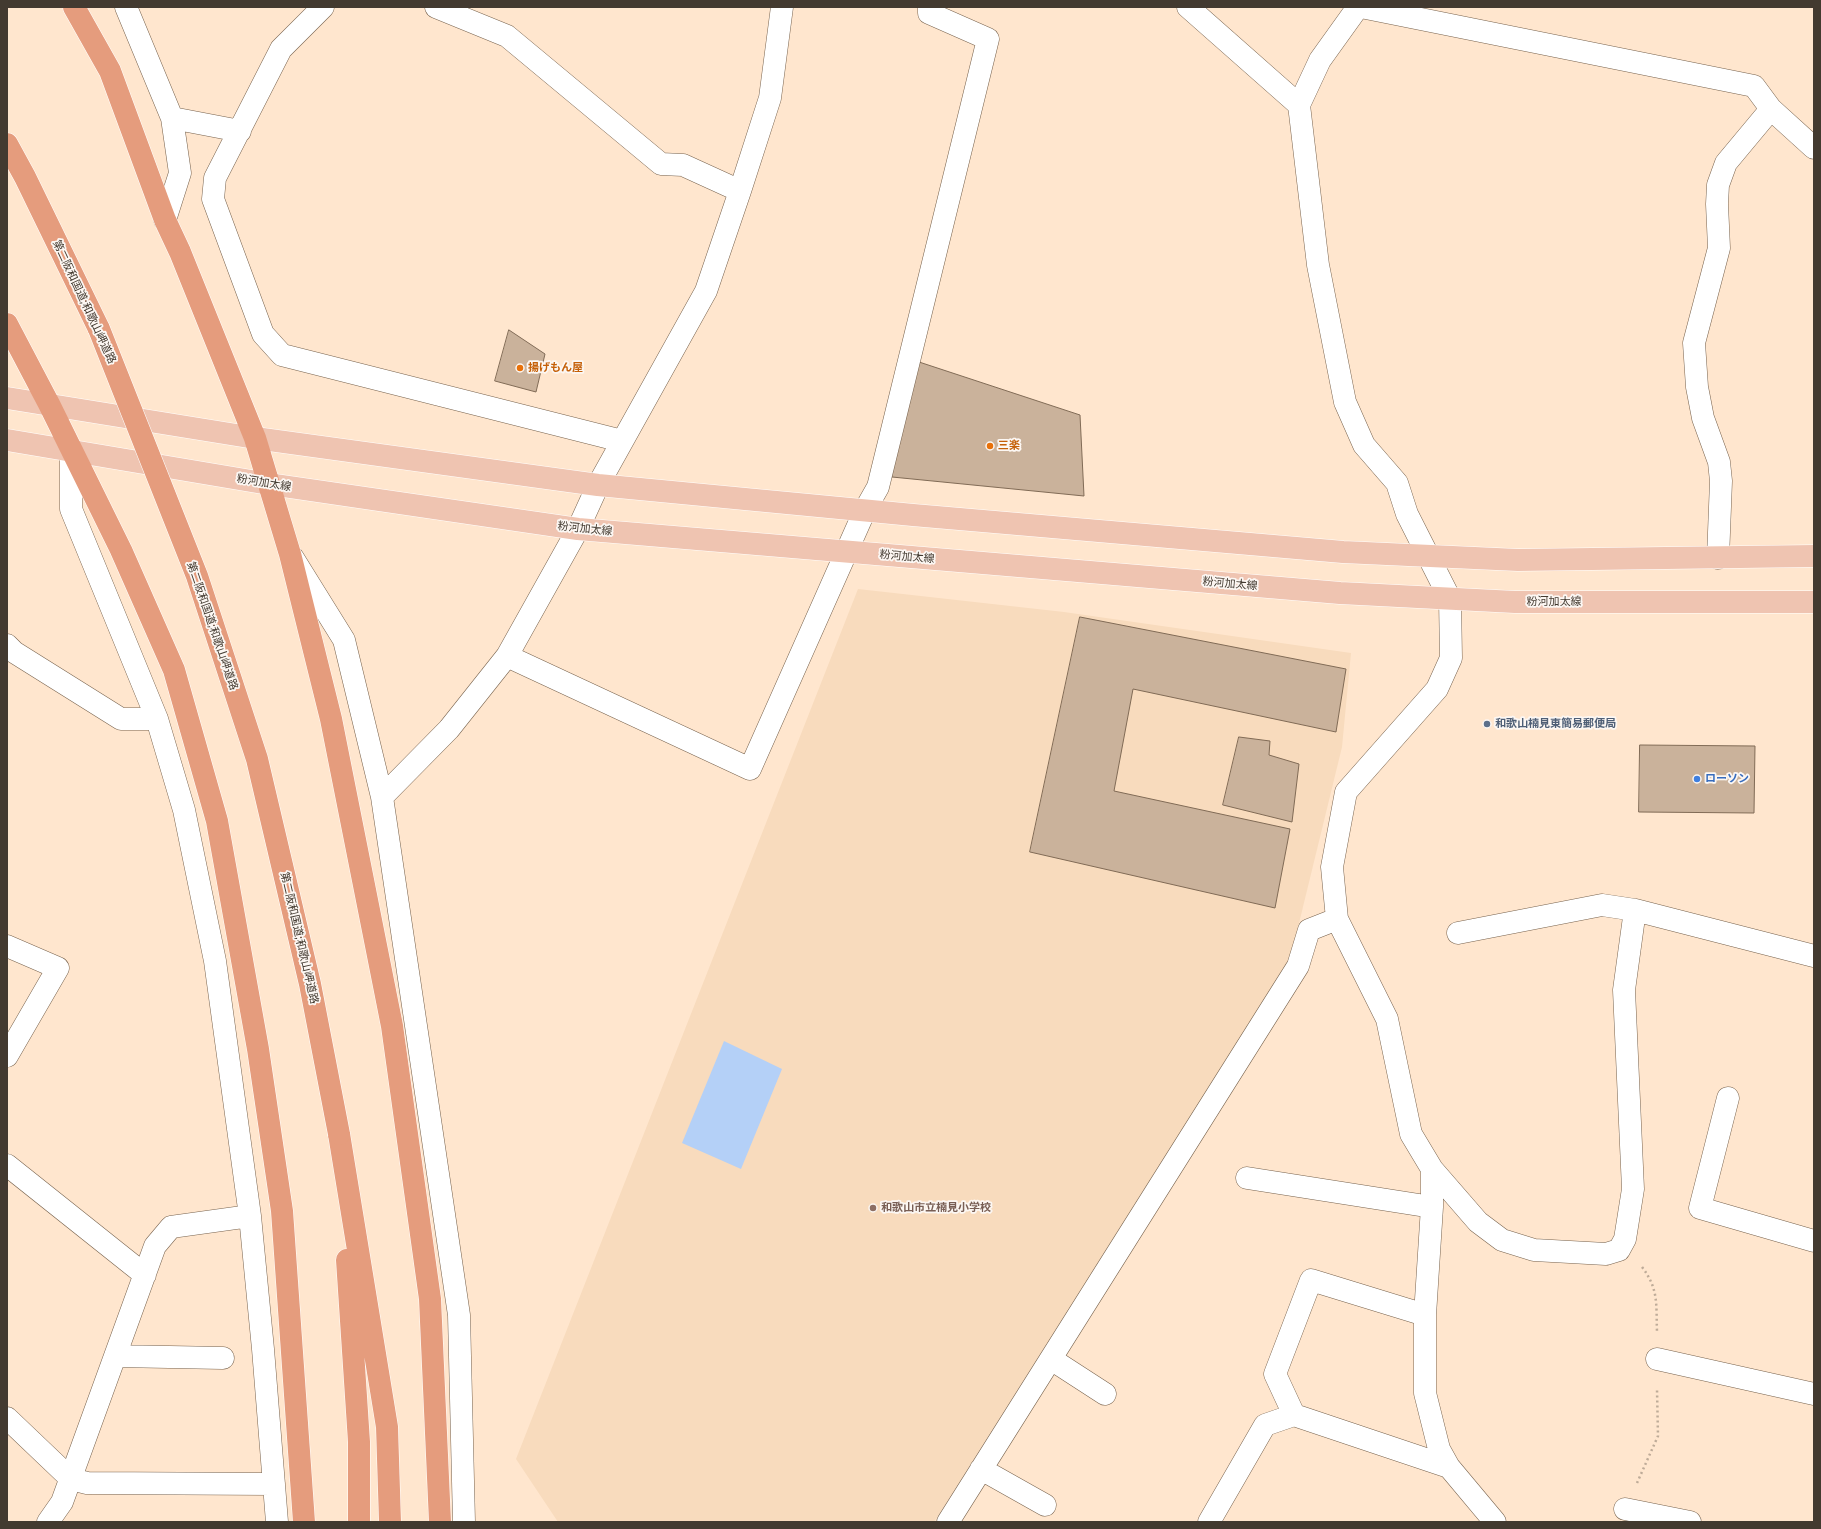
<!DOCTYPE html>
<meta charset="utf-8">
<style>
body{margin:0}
#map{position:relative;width:1821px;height:1529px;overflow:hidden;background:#ffe6ce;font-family:"Noto Sans",sans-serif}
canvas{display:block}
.frame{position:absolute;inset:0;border:8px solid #433a30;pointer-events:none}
</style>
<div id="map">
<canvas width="1821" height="1529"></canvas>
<div class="frame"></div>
</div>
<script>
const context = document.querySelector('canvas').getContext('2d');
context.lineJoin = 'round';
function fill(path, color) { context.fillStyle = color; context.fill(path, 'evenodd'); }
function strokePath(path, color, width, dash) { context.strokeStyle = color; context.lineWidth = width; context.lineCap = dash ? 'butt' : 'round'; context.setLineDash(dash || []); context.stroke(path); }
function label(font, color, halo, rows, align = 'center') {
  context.font = font + ' "Noto Sans","Noto Sans JP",sans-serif'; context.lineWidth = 3.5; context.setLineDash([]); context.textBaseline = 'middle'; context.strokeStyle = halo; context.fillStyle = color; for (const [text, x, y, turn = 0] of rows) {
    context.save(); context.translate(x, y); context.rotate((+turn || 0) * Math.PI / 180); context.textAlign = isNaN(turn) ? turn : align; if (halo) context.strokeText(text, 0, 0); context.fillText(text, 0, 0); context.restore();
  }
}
fill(new Path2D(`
 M858 589 1064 612 1351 653 1342 747 1291 956 934 1522H558L516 1459Z`), '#f8dbbd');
fill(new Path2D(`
 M724 1041 782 1069 741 1169 682 1143Z`), '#b4d0f7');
const building = new Path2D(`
 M509 330 545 354 536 392 495 381Z
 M913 360 1080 415 1084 496 892 477Z
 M1080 617 1346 669 1336 732 1133 689 1114 791 1290 829 1275 908 1030 852Z
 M1239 737 1270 741 1269 755 1299 764 1292 822 1223 805Z
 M1640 745 1755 746 1754 813 1639 812Z`);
fill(building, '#cab29b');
strokePath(building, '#816b56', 1);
const street = new Path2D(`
 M126 7 172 118 180 173 165 220
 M323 7 281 49 215 178 213 199 263 334 282 355 622 441
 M436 7 507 36 661 164 683 165 740 191
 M1188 7 1299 105 1318 265 1345 402 1364 445 1397 483 1407 514 1450 599 1451 658 1437 689 1346 792 1332 867 1337 919 1387 1019 1411 1134 1432 1169V1207L1425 1315V1393L1439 1449 1449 1467 1495 1522
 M1361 7 1754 86 1771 109 1814 148
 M1299 105 1320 60 1358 7
 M172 118 240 131
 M71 451V509L157 719 184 810 215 961 250 1216 263 1349 277 1522
 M293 558 344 640 382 797 459 1315 464 1522
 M1718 558 1721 481 1719 462 1703 418 1697 387 1694 343 1719 248 1717 204 1718 185 1726 163 1771 109
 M7 645 14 652 121 719H157
 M507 656 578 529 598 485 706 291 740 191 770 98 782 7
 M382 797 449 729 507 656 750 769 865 510 878 487 988 39 929 13V7
 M1458 933 1602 905 1635 910 1814 956
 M7 946 58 968 7 1056
 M1728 1098 1700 1208 1814 1241
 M7 1165 145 1275
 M1432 1169 1478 1222 1502 1240 1534 1250 1606 1254 1619 1250 1625 1239 1633 1189 1624 990 1635 910
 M1247 1178 1432 1207
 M116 1356 223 1358
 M1051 1359 1105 1394
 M1657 1359 1814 1394
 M1294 1415 1275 1374 1311 1280 1425 1315
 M7 1418 71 1479 87 1483 274 1484
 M981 1469 1045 1505
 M1625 1509 1690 1522
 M48 1522 62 1502 155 1246 171 1227 250 1216
 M948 1522 1298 966 1309 930 1337 919
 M1209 1522 1265 1425 1294 1415 1449 1467`);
const primary = new Path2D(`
 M7 398 255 438 598 485 913 515 1343 552 1518 560 1814 556
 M7 440 269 484 578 529 1340 593 1515 602H1814`);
const highway = new Path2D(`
 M74 7 110 71 165 220 180 252 255 438 290 554 331 719 392 1026 430 1299 440 1522
 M7 144 25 177 99 329
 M7 324 49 404 121 550 174 670 217 821 258 1049 282 1211 304 1522
 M339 1134 387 1427 390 1522
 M347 1260 359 1442V1522`);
strokePath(street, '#78634e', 23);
strokePath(primary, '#fff', 23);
strokePath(highway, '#fff', 23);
strokePath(new Path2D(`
 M1642 1267C1659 1289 1656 1305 1657 1332
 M1637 1483 1658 1436 1657 1389`), '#beab98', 2.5, [2, 3]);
strokePath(street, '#fff', 22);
strokePath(primary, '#efc4b1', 22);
strokePath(highway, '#e59c7d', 22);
const highwayBridge = new Path2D(`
 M99 329 197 576 257 759 310 984 339 1134`);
strokePath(highwayBridge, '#fff', 23, []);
strokePath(highwayBridge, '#e59c7d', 22);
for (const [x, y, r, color] of [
 [520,368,4,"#e8710a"],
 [990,446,4,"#e8710a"],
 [1487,724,4,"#5c6f8a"],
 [1697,779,4,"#3f7fe0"],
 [873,1208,4,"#8d6e63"]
]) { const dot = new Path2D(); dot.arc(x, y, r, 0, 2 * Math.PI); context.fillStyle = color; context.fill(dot); strokePath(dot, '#fcf7f3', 1.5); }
label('11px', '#433a30', '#fcf7f3', [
 ["第二阪和国道;和歌山岬道路",84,302,65],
 ["粉河加太線",264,483,9],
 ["粉河加太線",585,529,6],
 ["粉河加太線",907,557,5],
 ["粉河加太線",1230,584,5],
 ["粉河加太線",1554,602],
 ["第二阪和国道;和歌山岬道路",212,626,71],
 ["第二阪和国道;和歌山岬道路",299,938,77]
]);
label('bold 11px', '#c56008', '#fcf7f3', [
 ["揚げもん屋",528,368],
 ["三楽",998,446]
], 'left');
label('bold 11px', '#4e5e75', '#fcf7f3', [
 ["和歌山楠見東簡易郵便局",1495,724]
], 'left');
label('bold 11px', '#366cbe', '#fcf7f3', [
 ["ローソン",1705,779]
], 'left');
label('bold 11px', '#785e54', '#fcf7f3', [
 ["和歌山市立楠見小学校",881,1208]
], 'left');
</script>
